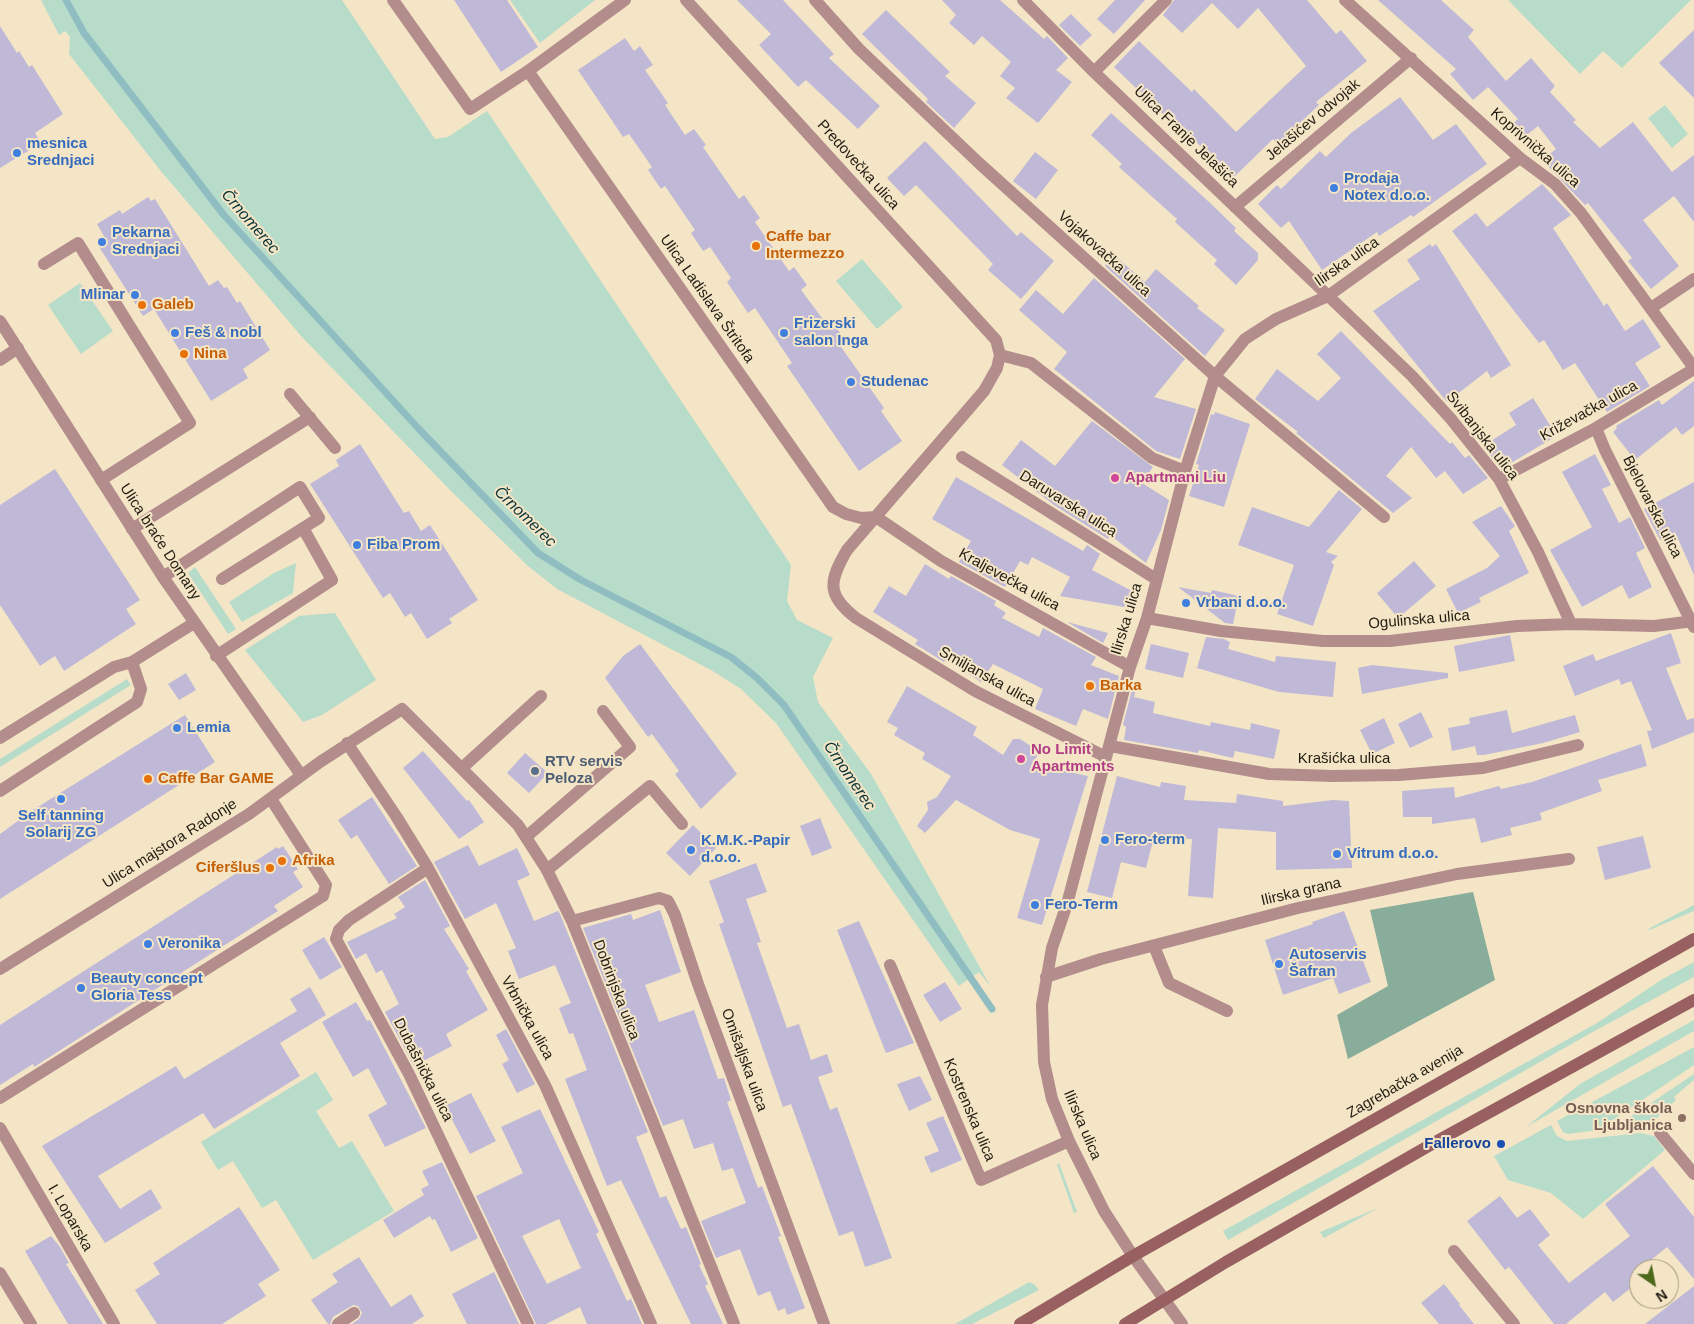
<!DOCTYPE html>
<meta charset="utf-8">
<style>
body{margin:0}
#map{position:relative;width:1694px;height:1324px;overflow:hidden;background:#f4e5c6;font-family:Helvetica,sans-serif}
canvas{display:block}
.north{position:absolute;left:1629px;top:1259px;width:50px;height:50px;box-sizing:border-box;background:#f4e5c6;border:1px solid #a0957e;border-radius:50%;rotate:147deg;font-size:14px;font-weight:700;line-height:20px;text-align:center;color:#221d12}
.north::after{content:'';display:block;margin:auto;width:18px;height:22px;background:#4c681b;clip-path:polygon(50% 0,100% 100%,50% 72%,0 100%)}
</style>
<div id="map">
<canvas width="1694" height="1324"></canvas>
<div class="north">N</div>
</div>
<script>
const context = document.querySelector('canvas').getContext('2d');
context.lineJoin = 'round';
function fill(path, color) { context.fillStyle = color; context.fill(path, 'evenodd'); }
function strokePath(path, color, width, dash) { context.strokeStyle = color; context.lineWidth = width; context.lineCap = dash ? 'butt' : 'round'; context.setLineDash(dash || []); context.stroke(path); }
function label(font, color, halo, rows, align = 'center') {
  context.font = font + ' Helvetica,sans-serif'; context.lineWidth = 4; context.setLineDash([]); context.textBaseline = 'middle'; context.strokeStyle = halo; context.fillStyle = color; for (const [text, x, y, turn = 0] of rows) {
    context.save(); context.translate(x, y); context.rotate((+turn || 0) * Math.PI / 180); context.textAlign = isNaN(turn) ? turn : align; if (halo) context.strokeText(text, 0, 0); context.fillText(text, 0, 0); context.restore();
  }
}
fill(new Path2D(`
 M41 0H342L435 139 448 137 487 111 791 565 787 601 797 620 833 638 813 677 818 702 871 774 991 987 979 972 959 986 776 723 741 689 711 670 557 589 528 566 451 491 302 337 160 170 69 54 70 37 65 31 59 35Z
 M510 0H595L540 43Z
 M1508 0H1691L1622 68 1603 51 1580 74Z
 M1665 105 1688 134 1672 148 1648 118Z
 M862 259 903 307 877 329 836 281Z
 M80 283 113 331 81 354 48 305Z
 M296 563 293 593 242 622 229 602 274 573Z
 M195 567 236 629 228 634 188 573Z
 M335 613 376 680 322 715 303 722 245 650 299 616Z
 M127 679 131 685 0 767V759Z
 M1694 905V911L1647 931 1650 928Z
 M1694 962V977L1589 1034 1228 1240 1223 1231 1597 1023 1661 980Z
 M1694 1020V1031L1526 1127 1580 1084Z
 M1694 1047V1065L1598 1130 1568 1134 1563 1132 1557 1121Z
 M316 1072 333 1100 316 1111 339 1148 352 1141 394 1211 313 1260 276 1200 262 1208 233 1161 218 1170 201 1142Z
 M1694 1074V1080L1674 1097 1676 1100 1647 1127 1634 1125 1614 1128Z
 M1551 1125 1557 1136 1567 1141 1640 1133 1654 1136 1665 1150 1583 1219 1551 1193 1508 1180 1494 1156Z
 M1059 1163 1077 1212 1074 1213 1057 1165Z
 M1378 1208 1324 1238 1320 1232Z
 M1029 1282 1034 1284 1039 1290 972 1324H955Z`), '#b8dcca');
fill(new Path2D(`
 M1473 892 1495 980 1348 1059 1337 1015 1388 986 1370 910Z`), '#88ad9b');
strokePath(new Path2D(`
 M66 0 84 33 223 214 418 428 538 553 581 580 731 657 757 678 784 705 992 1009`), '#90bdc2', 7);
fill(new Path2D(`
 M454 0H507L538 47 501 72Z
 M737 0H783L834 54 829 58 880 106 858 129 806 80 798 87 759 45 771 34Z
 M942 0H1000L1044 39 1047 36 1068 58 1056 70 1072 82 1038 123 1006 98 1015 88 1000 76 1011 62 982 36 974 45 949 23 956 15Z
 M1115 0H1145L1114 34 1097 19Z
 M1174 0H1307L1336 34 1341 30 1367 61 1316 102 1319 105 1277 144 1273 139 1231 180 1203 153 1205 151 1167 112 1164 115 1114 67 1139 41 1192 92 1194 89 1236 132 1306 66 1258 8 1238 29 1212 3 1182 33 1163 15Z
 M1378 0H1441L1474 30 1468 37 1506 81 1531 58 1555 86 1550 92 1576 120 1573 122 1600 148 1633 122 1672 172 1694 155V222L1674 196 1643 220 1679 266 1651 289 1628 261 1632 258 1588 203 1585 205 1542 160 1556 149 1538 126 1523 138 1511 125 1518 119 1488 87 1473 100 1450 74 1456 69Z
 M886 10 950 72 945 76 976 103 954 128 926 102 928 99 862 34Z
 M1071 14 1092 35 1080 46 1059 25Z
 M0 26 17 53 19 51 29 67 32 65 63 114 35 133 41 143 0 168Z
 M1694 30V98L1659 63Z
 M625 38 634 51 640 46 653 65 645 70 668 103 665 105 685 135 694 129 706 145 703 147 739 199 744 195 760 218 755 222 789 271 794 267 807 285 801 290 825 322 831 320 845 340 839 344 884 408 881 411 902 441 859 471 787 366 792 363 755 308 748 313 727 282 731 278 710 247 703 251 691 233 695 230 665 186 661 189 648 170 652 167 629 134 623 137 578 70Z
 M1400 97 1433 140 1456 124 1487 164 1413 217 1411 215 1379 236 1377 232 1322 270 1289 221 1281 228 1258 204 1277 185 1281 189 1320 151 1326 157 1351 133Z
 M1111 113 1208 201 1236 228 1234 231 1258 253V260L1236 285 1214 264 1217 260 1175 222 1177 219 1119 167 1122 164 1091 135Z
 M925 141 1017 236 1021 232 1054 261 1021 299 988 270 993 264 916 185 904 196 887 178Z
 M1035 152 1058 170 1036 199 1013 181Z
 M1542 184 1571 215 1553 228 1604 306 1607 303 1625 331 1643 319 1661 347 1635 363 1650 386 1607 412 1575 363 1563 370 1544 340 1539 343 1452 231 1476 213 1487 227Z
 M148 197 151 201 155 199 209 286 218 280 224 288 227 287 237 303 240 301 270 350 243 369 248 378 211 401 154 309 143 316 96 242 104 236 97 224 120 210 122 214Z
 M1430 244 1432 247 1436 244 1511 365 1491 378 1487 371 1447 402 1373 311 1420 279 1407 260Z
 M1114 255 1145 282 1156 269 1199 306 1197 308 1225 330 1205 356 1105 266Z
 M1094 278 1185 359 1154 397 1196 409 1180 459 1156 451 1054 369 1067 352 1019 310 1036 290 1063 314Z
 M1341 331 1450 444 1452 442 1465 458 1469 455 1488 478 1463 494 1445 471 1436 478 1411 447 1386 476 1412 498 1393 513 1296 433 1298 432 1255 399 1277 369 1318 401 1341 378 1317 354Z
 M1694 381V426L1682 435 1676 427 1635 460 1613 432 1617 428 1616 426 1659 400 1662 405Z
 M1533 398 1553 430V438L1501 469 1483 446 1516 425 1509 413Z
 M1215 412 1250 424 1224 507 1189 496 1199 465 1196 464 1211 414 1214 415Z
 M1092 421 1153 467 1142 483 1169 500 1161 530 1146 563 1110 535 1108 539 1054 505 1002 465 1021 440 1055 466Z
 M360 444 404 513 409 511 421 531 430 525 478 600 449 619 452 623 427 639 411 613 405 617 390 593 383 598 310 484 339 466 336 460Z
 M1595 454 1611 485 1602 489 1619 523 1630 517 1645 548 1636 553 1652 587 1629 599 1622 585 1582 607 1550 550 1592 527 1562 472Z
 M55 469 140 600 126 609 136 624 64 671 55 656 40 666 0 605V505Z
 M956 477 1083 551 1087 545 1100 554 1092 570 1132 591 1124 607 1060 596 1070 577 1032 557 1028 565 1020 561 1005 587 959 562 971 541 932 519Z
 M1694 482V575L1675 532 1660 540 1644 509Z
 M1339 490 1362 509 1326 552 1338 556 1331 562 1334 565 1313 626 1277 614 1294 565 1238 545 1252 507 1309 527Z
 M1501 506 1515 526 1509 531 1529 573 1479 598 1481 602 1458 613 1446 589 1487 568 1500 556 1472 522Z
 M1414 561 1436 586 1398 618 1377 593Z
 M925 564 949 579 951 576 996 601 994 605 1006 613 1002 618 1039 637 1043 628 1096 657 1091 665 1119 676 1108 719 1083 709 1076 726 1035 709 1043 689 993 664 981 682 946 659 944 662 915 644 918 640 873 612 889 586 906 596Z
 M1178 587 1211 593 1212 590 1239 596 1233 624 1225 623Z
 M1067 622 1108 633 1103 643Z
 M1671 633 1681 663 1666 668 1687 720 1694 718V732L1652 749 1647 731 1652 730 1631 681 1621 685 1619 679 1575 696 1563 666 1593 654 1596 661Z
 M1510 635 1515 661 1459 672 1454 646Z
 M1206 637 1224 639 1230 642 1228 649 1275 662 1276 656 1336 662 1333 697 1279 692 1197 668Z
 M640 644 737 774 701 809 675 774 679 771 652 734 648 737 605 678 623 656Z
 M1151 644 1189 653 1183 678 1145 669Z
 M1372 665 1448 673V678L1362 694 1358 668Z
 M186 673 196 690 179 700 168 684Z
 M1134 682 1137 683 1134 697 1155 702 1153 713 1210 726 1211 722 1250 730 1251 723 1280 730 1274 759 1235 751 1233 758 1199 750 1198 753 1124 740 1126 727 1123 725Z
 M907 686 977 727 973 735 1003 755 1013 739H1020L1040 752 1032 764 1088 776 1042 925 1017 918 1040 839 1010 830 956 800 925 833 917 826 928 810 927 802 937 797 951 776 922 759 925 753 894 735 898 728 887 722Z
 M1507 710 1512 733 1575 715 1580 732 1543 743 1484 755H1477L1475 746 1452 751 1448 728 1470 724 1469 718Z
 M1421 712 1433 737 1410 748 1398 724Z
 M185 715 215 762 0 899V834L33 810Z
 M1384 718 1395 743 1372 754 1360 730Z
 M1641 744 1647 766 1598 780 1602 791 1540 813 1542 820 1510 828 1512 835 1481 843 1475 818 1432 824V817H1403L1402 791 1454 787 1455 798 1499 786 1501 789 1532 782Z
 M423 751 467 801 469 800 484 822 459 839 403 768Z
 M525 753 548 773 529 793 507 773Z
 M1117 776 1160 787 1161 782 1186 786 1184 800 1236 803 1237 794 1283 801V806L1333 800 1349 801 1352 868 1276 870V832L1218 828 1213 898 1188 896 1192 839 1154 837 1146 868 1121 862 1112 898 1087 892Z
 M372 797 417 866 389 884 357 835 351 839 338 820Z
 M820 818 832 848 812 856 800 826Z
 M693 825 716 848 690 876 666 853Z
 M1643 836 1651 868 1605 880 1597 847Z
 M468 845 479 866 517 848 530 875 517 881 534 921 558 911 560 914 648 1132 636 1137 660 1198 666 1196 681 1229 686 1227 701 1264 699 1265 708 1284 705 1286 723 1324H691L621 1180 607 1186 565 1079 587 1070 573 1033 569 1034 559 1008 571 1003 555 965 519 979 508 951 516 948 496 903 465 919 434 862Z
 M283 846 298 869 293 872 303 887 274 906 278 911 34 1067 33 1064 0 1085V1025L277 847 278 849Z
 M756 863 767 892 746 899 761 942 757 943 787 1028 799 1024 811 1060 827 1054 833 1072 818 1077 830 1110 837 1107 892 1258 865 1267 853 1231 839 1236 791 1104 783 1107 719 924 724 922 709 881Z
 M425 880 450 926 444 929 469 969 466 971 488 1010 446 1034 452 1046 414 1066 385 1012 399 1004 382 970 376 973 366 953 356 959 347 942 397 918 394 914 405 907 398 897Z
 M660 910 681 972 645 985 659 1022 694 1010 718 1079 724 1078 731 1100 727 1102 758 1188 762 1186 781 1236 778 1237 805 1308 787 1315 785 1308 778 1311 770 1291 758 1296 740 1249 716 1258 701 1221 746 1203 733 1168 722 1171 713 1143 694 1149 683 1119 663 1126 583 928 631 914 633 920Z
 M1344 911 1371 982 1339 994 1333 978 1283 995 1265 940 1313 924 1312 922Z
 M859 921 914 1043 886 1053 837 930Z
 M324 937 342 967 320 980 302 950Z
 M945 982 962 1009 940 1022 923 995Z
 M310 987 326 1015 280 1043 300 1076 214 1129 203 1113 98 1176 120 1209 151 1189 162 1208 105 1243 42 1146 176 1066 184 1079 297 1011 290 999Z
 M356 1002 367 1021 370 1020 426 1128 385 1147 368 1115 387 1104 368 1068 353 1077 322 1022Z
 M506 1029 535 1084 517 1093 502 1064 509 1060 496 1035Z
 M920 1076 932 1100 909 1111 897 1084Z
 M471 1093 496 1141 470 1154 445 1106Z
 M540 1109 599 1232 596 1234 627 1301 631 1299 642 1324H587L580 1307 546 1324H536L476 1196 523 1173 501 1127ZM559 1219 581 1268 547 1284 522 1236Z
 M943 1116 962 1160 931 1173 924 1157 939 1151 926 1123Z
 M442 1162 478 1238 451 1252 435 1219 432 1220 430 1216 394 1238 383 1220 424 1195 421 1189 429 1185 422 1171Z
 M1653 1166 1694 1217V1279L1667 1247 1630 1277 1636 1284 1613 1302 1605 1292 1566 1324H1554L1509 1267 1505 1270 1467 1221 1500 1196 1517 1218 1530 1209 1550 1235 1538 1245 1569 1283 1630 1236 1605 1204Z
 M239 1207 280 1270 258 1284 266 1296 222 1324H157L135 1290 160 1274 153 1263Z
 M51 1236 60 1247 69 1263 66 1264 103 1324H68L49 1292 25 1251Z
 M359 1257 391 1307 411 1294 424 1316 412 1324H352L359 1319 362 1313 358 1306 353 1305 333 1317 330 1324H328L311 1300 338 1282 332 1274Z
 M494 1272 519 1324H467L452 1294Z
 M1444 1284 1460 1304 1459 1305 1474 1324H1439L1421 1303Z
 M1694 1286V1324H1645Z`), '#bfb9d7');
strokePath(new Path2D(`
 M44 264 78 243 190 423 101 480
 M0 360 18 348
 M290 394 335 448
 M132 529 310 417
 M163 577 300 487 319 518 222 579
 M216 656 332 580 303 528
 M462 768 541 696
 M526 837 630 747 603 711
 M547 870 650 786 682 824
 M1154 946 1169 983 1227 1011
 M0 1098 323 896 326 885 271 799
 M0 1273 31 1324`), '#b38c8c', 12);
strokePath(new Path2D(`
 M393 0 470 109 528 71
 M625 0 528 71 833 507 846 514 861 518 876 517 941 561 1130 667
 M686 0 996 340 1000 355 1031 363 1152 458 1185 471
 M815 0 859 49 980 164 1215 376 1384 517
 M1023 0 1094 72 1412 376 1451 419 1499 479 1538 552 1571 624
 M1345 0 1520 158 1555 184 1581 213 1694 368
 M1094 72 1166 0
 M1235 207 1411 58
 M1651 308 1694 279
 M0 321 163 577 301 775
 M1000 355 997 368 984 391 847 550C829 581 826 595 856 618L975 691 1106 757
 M1596 428 1605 450 1694 627
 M962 457 1156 579
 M1499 479 1596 428 1694 369
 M1147 618 1221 631 1323 641H1390L1517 626 1571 624 1654 626 1694 621
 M0 738 114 667 132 662 194 623
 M347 743 396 816 428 868 545 1085 651 1324
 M1110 746 1269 774 1333 776 1399 775 1483 768 1578 745
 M0 791 137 702 141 689 132 662
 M428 868 349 920 339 930 336 939 409 1074 528 1324
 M572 921 659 898 668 901 675 915 698 984 824 1324
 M890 965 981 1180 1069 1141
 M0 969 249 814 320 762 402 709 518 825 547 870 572 921 734 1324
 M1046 977 1101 959 1298 908 1457 874 1569 859
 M0 1128 114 1324
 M1660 1133 1694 1174
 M1454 1251 1514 1324
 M338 1324 354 1313
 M1182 1324 1133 1256 1104 1211 1069 1141 1052 1099 1044 1062 1042 1005 1052 948 1067 904 1130 667 1147 618 1185 471 1215 376 1245 339 1276 319 1328 296 1520 158`), '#b38c8c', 12);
strokePath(new Path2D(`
 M1020 1324 1133 1256 1694 939
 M1125 1324 1226 1262 1439 1140 1694 1000`), '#986061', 12);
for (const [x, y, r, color] of [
 [17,153,5,"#3f7fe0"],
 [1334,188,5,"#3f7fe0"],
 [102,242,5,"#3f7fe0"],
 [756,246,5,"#e8710a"],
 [135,295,5,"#3f7fe0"],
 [142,305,5,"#e8710a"],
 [175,333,5,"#3f7fe0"],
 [784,333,5,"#3f7fe0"],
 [184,354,5,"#e8710a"],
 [851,382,5,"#3f7fe0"],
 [1115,478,5,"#d1479c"],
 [357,545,5,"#3f7fe0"],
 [1186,603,5,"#3f7fe0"],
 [1090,686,5,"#e8710a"],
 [177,728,5,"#3f7fe0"],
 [1021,759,5,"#d1479c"],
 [535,771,5,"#5c6f8a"],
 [148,779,5,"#e8710a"],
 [61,799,5,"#3f7fe0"],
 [1105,840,5,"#3f7fe0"],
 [691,850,5,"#3f7fe0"],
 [1337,854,5,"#3f7fe0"],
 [282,861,5,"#e8710a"],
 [270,868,5,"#e8710a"],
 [1035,905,5,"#3f7fe0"],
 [148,944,5,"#3f7fe0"],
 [1279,964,5,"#3f7fe0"],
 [81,988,5,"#3f7fe0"],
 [1682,1118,5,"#8d6e63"],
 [1501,1144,5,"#1a4fb4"]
]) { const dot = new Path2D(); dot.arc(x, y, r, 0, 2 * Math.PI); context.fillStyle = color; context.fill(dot); strokePath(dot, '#f4e5c6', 2); }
label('15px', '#221d12', '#f4e5c6', [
 ["Jelašićev odvojak",1313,120,-40],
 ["Ulica Franje Jelašića",1186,137,44],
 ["Koprivnička ulica",1535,148,41],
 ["Predovečka ulica",858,165,48],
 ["Vojakovačka ulica",1104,254,42],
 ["Ilirska ulica",1347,262,-35],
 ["Ulica Ladislava Štritofa",707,299,55],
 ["Križevačka ulica",1589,411,-29],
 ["Svibanjska ulica",1482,436,52],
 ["Daruvarska ulica",1068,504,32],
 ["Bjelovarska ulica",1652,507,63],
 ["Ulica braće Domany",160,542,57],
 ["Kraljevečka ulica",1009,580,29],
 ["Ilirska ulica",1127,619,-73],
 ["Ogulinska ulica",1419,620,-5],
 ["Smiljanska ulica",987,677,29],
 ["Krašićka ulica",1344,759],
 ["Ulica majstora Radonje",170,844,-32],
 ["Ilirska grana",1301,892,-13],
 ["Dobrinjska ulica",616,990,69],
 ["Vrbnička ulica",527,1018,61],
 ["Omišaljska ulica",744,1060,70],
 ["Dubašnička ulica",423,1070,63],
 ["Zagrebačka avenija",1405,1082,-30],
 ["Kostrenska ulica",969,1110,67],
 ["Ilirska ulica",1082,1125,67],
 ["I. Loparska",70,1218,60]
]);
label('bold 15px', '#366cbe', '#f4e5c6', [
 ["mesnica",27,144],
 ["Srednjaci",27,161],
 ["Prodaja",1344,179],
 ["Notex d.o.o.",1344,196],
 ["Pekarna",112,233],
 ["Srednjaci",112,250],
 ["Mlinar",125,295,"right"],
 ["Frizerski",794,324],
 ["salon Inga",794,341],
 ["Feš & nobl",185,333],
 ["Studenac",861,382],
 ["Fiba Prom",367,545],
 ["Vrbani d.o.o.",1196,603],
 ["Lemia",187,728],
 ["Self tanning",61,816,"center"],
 ["Solarij ZG",61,833,"center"],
 ["Fero-term",1115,840],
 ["K.M.K.-Papir",701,841],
 ["d.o.o.",701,858],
 ["Vitrum d.o.o.",1347,854],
 ["Fero-Term",1045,905],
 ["Veronika",158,944],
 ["Autoservis",1289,955],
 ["Šafran",1289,972],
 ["Beauty concept",91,979],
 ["Gloria Tess",91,996]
], 'left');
label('bold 15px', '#c56008', '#f4e5c6', [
 ["Caffe bar",766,237],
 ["Intermezzo",766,254],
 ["Galeb",152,305],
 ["Nina",194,354],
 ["Barka",1100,686],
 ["Caffe Bar GAME",158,779],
 ["Afrika",292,861],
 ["Ciferšlus",260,868,"right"]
], 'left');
label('bold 15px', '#b23c85', '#f4e5c6', [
 ["Apartmani Liu",1125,478],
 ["No Limit",1031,750],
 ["Apartments",1031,767]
], 'left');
label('bold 15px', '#4e5e75', '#f4e5c6', [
 ["RTV servis",545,762],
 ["Peloza",545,779]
], 'left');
label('bold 15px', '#785e54', '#f4e5c6', [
 ["Osnovna škola",1672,1109],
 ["Ljubljanica",1672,1126]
], 'right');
label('bold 15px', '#164399', '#f4e5c6', [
 ["Fallerovo",1491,1144]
], 'right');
label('italic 16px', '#0a363b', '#f4e5c6', [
 ["Črnomerec",250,222,49],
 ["Črnomerec",525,517,44],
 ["Črnomerec",849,776,56]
]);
</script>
